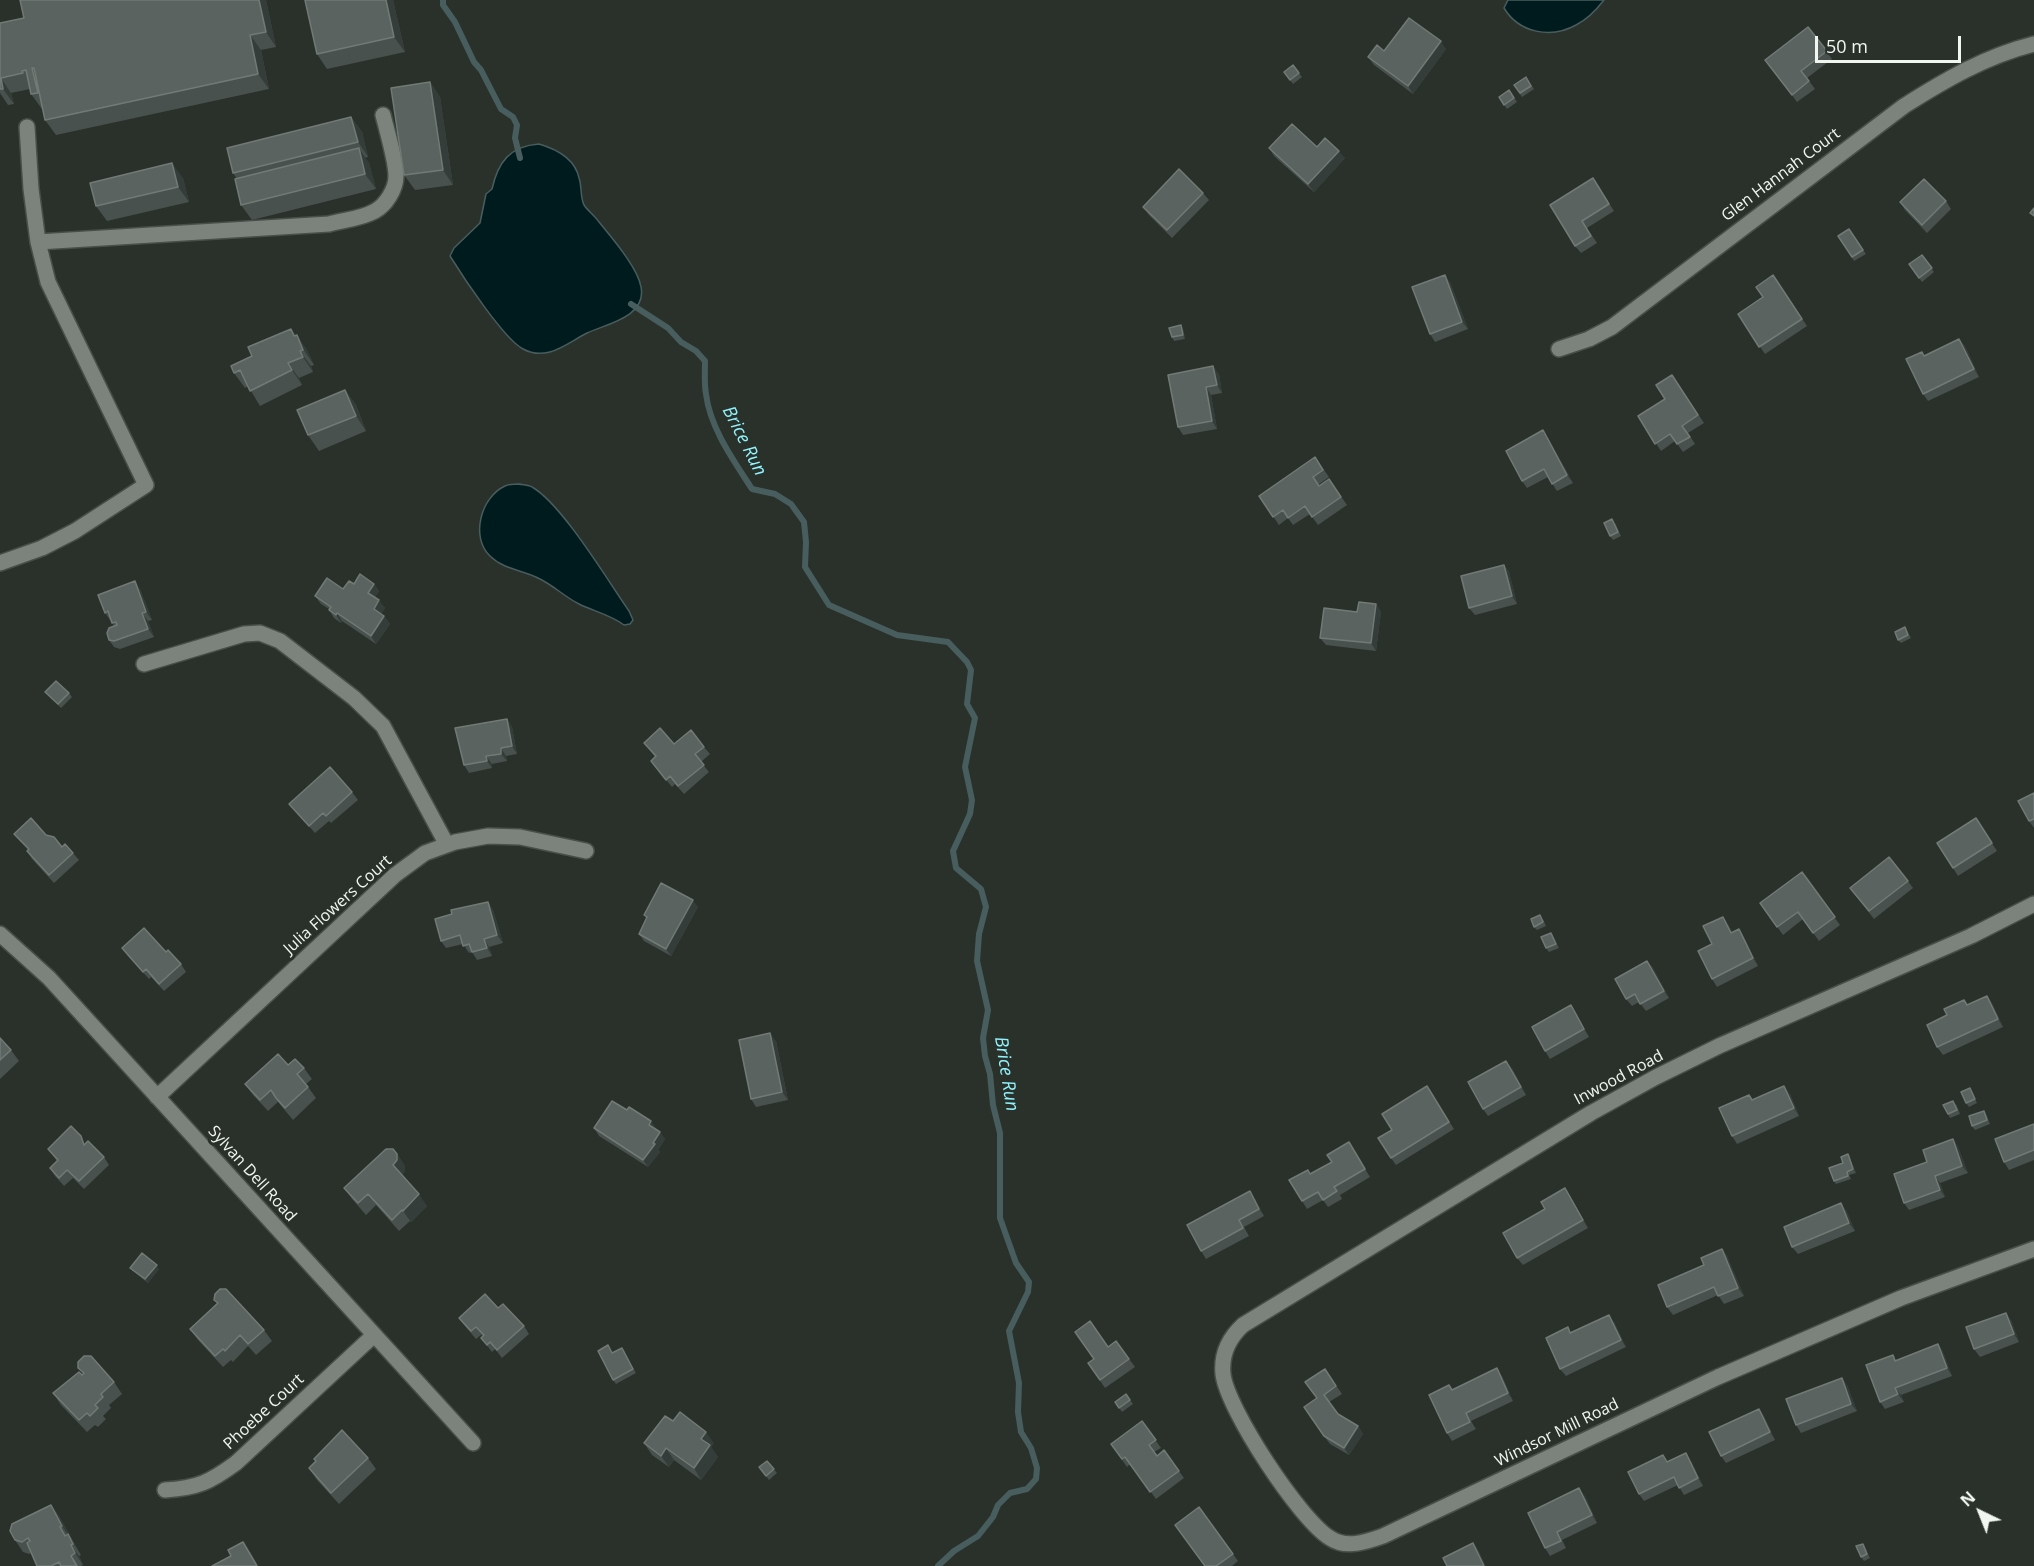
<!DOCTYPE html>
<style>
body{margin:0}
#map{position:relative;width:2034px;height:1566px;overflow:hidden;background:#2a312b;font-family:"Open Sans",sans-serif}
canvas{display:block}
.north{position:absolute;left:1950px;top:1482px;width:60px;height:60px;-webkit-text-stroke:4px #2a312b;paint-order:stroke;rotate:317deg;font-size:16px;font-weight:700;line-height:24px;text-align:center;color:#f1f6f1}
.north::after{content:'';display:block;margin:auto;width:21px;height:27px;background:#f1f6f1;clip-path:polygon(50% 0,100% 100%,50% 72%,0 100%)}
.scale{position:absolute;left:1815px;top:36px;width:146px;height:27px;box-sizing:border-box;border:3px solid #f1f6f1;border-top:0;padding-left:8px;font-size:18px;line-height:21px;white-space:nowrap;color:#f1f6f1;-webkit-text-stroke:4px #2a312b;paint-order:stroke}
</style>
<div id="map">
<canvas width="2034" height="1566"></canvas>
<div class="north">N</div>
<div class="scale">50 m</div>
</div>
<script>
const context = document.querySelector('canvas').getContext('2d');
context.lineJoin = 'round';
function fill(path, color) { context.fillStyle = color; context.fill(path, 'evenodd'); }
function strokePath(path, color, width, dash) { context.strokeStyle = color; context.lineWidth = width; context.lineCap = dash ? 'butt' : 'round'; context.setLineDash(dash || []); context.stroke(path); }
function label(font, color, halo, rows, align = 'center') {
  context.font = font + ' "Open Sans",sans-serif'; context.lineWidth = 6; context.setLineDash([]); context.textBaseline = 'middle'; context.strokeStyle = halo; context.fillStyle = color; for (const [text, x, y, turn = 0] of rows) {
    context.save(); context.translate(x, y); context.rotate((+turn || 0) * Math.PI / 180); context.textAlign = isNaN(turn) ? turn : align; if (halo) context.strokeText(text, 0, 0); context.fillText(text, 0, 0); context.restore();
  }
}
const water = new Path2D(`
 M1508 0H1604C1597 9 1586 20 1576 25 1551 39 1519 33 1504 8Z
 M539 144C556 149 575 159 579 178 582 186 580 197 584 205 588 211 595 216 599 222 612 238 638 268 641 287 647 317 606 324 587 333 567 343 547 362 523 349 504 339 463 277 450 256L454 248 480 223 486 194 492 189C498 162 510 146 539 144Z
 M519 484C523 485 529 485 532 487 562 504 608 581 629 611L633 620 630 624 624 625C611 615 593 611 579 604 565 597 554 586 540 579 524 570 504 570 490 556 470 537 481 497 505 486 509 484 515 484 519 484Z`);
fill(water, '#001b1e');
strokePath(water, '#485d5d', 1.5);
strokePath(new Path2D(`
 M443 0V5L455 22 474 62 481 70 501 109 513 117 517 125 515 138 520 158
 M631 304 668 328 681 342 696 351 705 361C705 372 704 383 706 394 710 428 734 461 752 489L775 494 791 504 804 522 806 542 805 567 829 605 897 635 948 642 967 662 971 670 967 704 975 718 965 767 972 800 970 814 953 851 956 868 981 889 986 907 979 934 977 961 988 1010 983 1038 985 1056 990 1074 993 1105 1000 1133V1218L1016 1263 1029 1282 1028 1292 1009 1331 1019 1383 1018 1412 1021 1432 1031 1448 1037 1468 1036 1479 1027 1489 1010 1493 998 1505 993 1517 978 1536 954 1551 938 1566`), '#485d5d', 6);
const minor = new Path2D(`
 M38 242 329 224C343 220 361 219 375 211 386 205 396 189 396 176 396 161 387 131 383 115
 M1559 349 1589 339 1612 327 1904 106C1945 80 1986 56 2034 44
 M0 563 42 548 75 531 146 485 48 282 38 242 31 189 27 127
 M144 664 244 634 260 633 280 641 354 698 383 726 447 845
 M2034 904 1971 936 1721 1045 1656 1077 1591 1113 1243 1325C1229 1338 1221 1354 1223 1374 1227 1409 1300 1520 1330 1538 1346 1549 1366 1542 1383 1536L1718 1377 1901 1298 2034 1249
 M0 934 49 978 473 1443
 M157 1097 395 875 425 853 455 842 488 836 520 837 586 851
 M165 1490C198 1488 210 1482 236 1463L374 1335`);
strokePath(minor, '#484e48', 18);
strokePath(minor, '#7b837c', 15);
fill(new Path2D(`
 M266 0 276 47 261 50 269 89 56 135 45 120 43 109H42L31 94 30 89 11 93 14 104 8 105 0 93V23Z
 M305 0H393L405 52 327 69 317 54Z
 M1808 27 1832 59 1807 78 1815 89 1797 102 1771 67Z
 M1446 49 1413 94 1374 65 1368 57Z
 M1293 65 1302 77 1293 84 1284 72Z
 M1526 77 1534 89 1522 97 1514 85Z
 M430 82 440 97 453 185 415 190 404 175Z
 M1509 90 1517 102 1507 109 1499 97Z
 M351 117 362 132 368 157 365 158 369 163 376 189 252 220 241 205 237 179 233 173Z
 M1317 147 1345 158 1314 192 1274 156 1269 148Z
 M183 178 189 202 107 221 96 206Z
 M1593 178 1614 211 1587 228 1597 243 1581 253 1575 246Z
 M1203 193 1209 200 1172 238 1149 215 1143 207Z
 M1946 201 1951 209 1927 233 1905 210 1900 202Z
 M1849 229 1866 254 1854 261 1838 236Z
 M1922 255 1934 272 1922 282 1909 264Z
 M1773 275 1807 326 1765 354 1738 314 1763 297Z
 M1450 282 1468 329 1435 342 1430 334Z
 M291 329 307 350 314 365 311 366 313 372 299 378 302 385 260 406 248 386 245 388 234 373 252 356Z
 M1183 329 1185 339 1174 341 1172 337Z
 M1959 339 1965 346 1979 377 1928 401 1923 394 1925 356Z
 M1219 374 1222 393 1211 395 1217 429 1183 435 1178 427 1168 375Z
 M1672 375 1704 423 1688 433 1695 444 1683 452 1675 441 1661 451 1638 416 1665 399Z
 M345 390 356 405 366 431 319 451 308 435Z
 M1548 438 1573 483 1557 491 1548 477 1527 488 1522 481Z
 M1315 457 1329 477 1318 485 1319 486 1329 479 1347 505 1318 525 1310 514 1293 525 1288 518 1279 525 1259 496Z
 M1615 523 1621 536 1613 540 1610 536Z
 M1504 565 1509 572 1517 604 1475 615 1469 608Z
 M354 584H374L379 591 375 597 385 608 381 614 384 616 390 624 376 644 342 621 341 623 334 618 329 610V609L321 604 315 596 343 589Z
 M140 589 152 620 148 621 154 637 120 649 114 647 109 640 114 626 111 620H110L105 613Z
 M1376 604 1381 612 1376 651 1326 645 1320 638 1357 612Z
 M1905 627 1911 638 1901 643 1898 640Z
 M45 692 69 693 72 697 61 708Z
 M507 719 512 727 517 754 506 756 507 761 492 764V768L469 773 464 765Z
 M644 743 704 747 710 754 701 762 709 772 684 794 675 784 672 787 656 768 651 761 655 757Z
 M352 792 358 800 331 823 329 821 315 833 295 811 289 804Z
 M2034 793V828L2029 821Z
 M1976 818 1997 851 1958 876 1953 868Z
 M14 834 46 835 62 847 73 853 79 860 54 883 32 859 27 851 28 850 20 841Z
 M1802 872 1840 925 1819 941 1803 919 1783 935 1760 903Z
 M1908 881 1913 888 1874 919 1850 888Z
 M488 902 493 910 503 943 489 947 492 956 477 960 472 952 469 953 463 944 446 948 441 941 452 914Z
 M698 907 671 956 644 941 639 934 647 919 644 915Z
 M1543 919 1546 926 1537 930 1534 927Z
 M1728 924 1732 932 1739 929 1744 937 1758 966 1717 987 1712 979V944Z
 M1551 933 1559 948 1549 952 1546 948Z
 M122 948 166 952 181 964 186 972 164 991 151 977 149 979 128 956Z
 M1647 961 1653 968 1669 998 1646 1011 1639 1002 1632 1006 1626 999Z
 M1987 996 1992 1003 2003 1027 1943 1055 1937 1047 1947 1015Z
 M1571 1005 1576 1013 1589 1037 1550 1059 1545 1051Z
 M0 1038 11 1050 19 1061 0 1079Z
 M776 1041 788 1100 756 1107 751 1099Z
 M288 1065 304 1068 312 1079 306 1084 316 1098 293 1120 278 1102 268 1111 253 1095 245 1084Z
 M1512 1068 1526 1095 1488 1116 1483 1109Z
 M1972 1092 1977 1103 1969 1107 1966 1103Z
 M1432 1094 1454 1129 1396 1165 1391 1158 1392 1130Z
 M1790 1094 1799 1116 1737 1144 1732 1136 1749 1095 1753 1100Z
 M1956 1104 1960 1114 1950 1118 1948 1114Z
 M1986 1114 1990 1124 1975 1130 1972 1126Z
 M2034 1124V1160L2009 1170 2004 1162Z
 M594 1128 657 1129 665 1139 658 1150 660 1152 648 1167 599 1136Z
 M1953 1139 1958 1147 1968 1173 1940 1183 1945 1197 1909 1210 1904 1203 1927 1162Z
 M1349 1142 1370 1177 1340 1195 1342 1199 1328 1207 1323 1200 1307 1209 1302 1201 1311 1174 1332 1162Z
 M86 1144 104 1157 109 1165 84 1189 73 1178 64 1186 55 1176 50 1168 57 1161 48 1149Z
 M397 1154 405 1166V1171L402 1175 427 1206 411 1222 410 1221 399 1231 376 1205 366 1215 352 1199 344 1188Z
 M1850 1158 1856 1173 1849 1175 1851 1179 1836 1184 1834 1181 1843 1163Z
 M1570 1196 1588 1228 1523 1265 1517 1258Z
 M1255 1199 1264 1216 1244 1227 1249 1236 1206 1259 1201 1251Z
 M1846 1210 1855 1231 1798 1254 1792 1247Z
 M1722 1249 1727 1256 1744 1296 1724 1304 1718 1295 1673 1315 1667 1307 1704 1265Z
 M130 1268 159 1269 148 1283 133 1271Z
 M214 1300 264 1330 272 1341 256 1355 248 1346 233 1362 231 1360 223 1367 198 1340 190 1329 217 1303Z
 M498 1308 524 1326 529 1334 502 1358 495 1349 492 1352 481 1338 483 1336 481 1335 476 1339 464 1325 459 1318Z
 M2011 1320 2019 1342 1980 1357 1974 1349Z
 M1614 1322 1626 1347 1566 1376 1560 1369 1568 1327 1571 1333Z
 M1116 1341 1135 1367 1105 1388 1088 1363Z
 M1938 1344 1943 1352 1952 1376 1901 1395 1904 1402 1885 1409 1880 1402 1893 1355 1896 1360Z
 M622 1348 636 1373 616 1384 613 1380V1353Z
 M78 1368 114 1382 122 1394 109 1405 111 1408 103 1416 106 1419 98 1427 95 1425 87 1432 61 1405 53 1393 83 1374Z
 M1325 1369 1342 1394 1329 1402 1338 1414 1358 1426 1363 1434 1349 1455 1330 1444 1324 1436 1317 1398Z
 M1502 1376 1513 1401 1471 1421 1476 1429 1452 1441 1447 1433 1449 1385 1452 1390Z
 M1847 1385 1857 1411 1801 1433 1796 1425Z
 M1126 1394 1133 1404 1122 1412 1115 1402Z
 M1759 1409 1764 1416 1775 1440 1726 1463 1721 1456Z
 M1142 1421 1161 1448 1154 1452 1157 1456 1164 1450 1184 1478 1156 1499 1130 1464 1127 1467 1111 1444Z
 M644 1443H714L711 1447 718 1457 701 1480 674 1460 669 1467 652 1455Z
 M1663 1455 1668 1462 1691 1461 1703 1486 1684 1495 1678 1485 1644 1501 1639 1494Z
 M368 1458 376 1469 339 1504 317 1480 309 1468Z
 M767 1461 777 1473 769 1480 759 1467Z
 M1585 1496 1597 1523 1562 1540 1566 1548 1550 1556 1545 1548Z
 M51 1505 59 1516 81 1555 79 1556 83 1565 81 1566H37L31 1553 29 1554 23 1552 15 1540Z
 M1863 1544 1870 1558 1864 1561 1861 1557Z
 M1233 1554 1238 1561 1232 1566H1205Z`), '#48514e');
fill(new Path2D(`
 M259 0H266L276 47 266 32Z
 M386 0H393L405 52 394 37Z
 M250 35 261 50 269 89 258 74Z
 M1441 41 1446 49 1413 94 1408 86Z
 M32 68 43 83 48 108 38 93Z
 M1 78 11 93 14 104 3 89Z
 M430 82 440 97 453 185 443 170Z
 M351 117 362 132 368 157 358 142Z
 M359 148 369 163 376 189 365 174Z
 M1339 151 1345 158 1314 192 1308 184Z
 M172 163 183 178 189 202 178 187Z
 M1445 275 1450 282 1468 329 1462 322Z
 M1181 325 1183 329 1185 339 1183 335Z
 M291 329 299 341 297 335 307 350 314 365 294 336Z
 M1959 339 1965 346 1979 377 1974 369Z
 M300 351 311 366 313 372 303 357Z
 M288 363 299 378 302 385 292 370Z
 M1213 366 1219 374 1222 393 1217 385Z
 M1206 387 1211 395 1217 429 1212 421Z
 M345 390 356 405 366 431 356 416Z
 M1543 430 1548 438 1573 483 1567 475Z
 M1504 565 1509 572 1517 604 1512 596Z
 M135 581 140 589 152 620 146 612Z
 M374 584 379 591 373 600 368 593Z
 M379 600 385 608 379 617 374 609Z
 M1376 604 1381 612 1376 651 1371 643Z
 M142 613 148 621 154 637 148 629Z
 M337 613 342 621 341 623 336 615Z
 M384 616 390 624 376 644 371 636Z
 M507 719 512 727 517 754 512 746Z
 M501 748 506 756 507 761 501 754Z
 M486 756 492 764V768L487 761Z
 M693 900 698 907 671 956 666 949Z
 M488 902 493 910 503 943 497 935Z
 M1723 917 1728 924 1737 940 1731 933Z
 M1739 929 1744 937 1758 966 1753 958Z
 M484 939 489 947 492 956 487 948Z
 M1647 961 1653 968 1669 998 1664 991Z
 M1987 996 1992 1003 2003 1027 1998 1019Z
 M1571 1005 1576 1013 1589 1037 1584 1029Z
 M770 1033 776 1041 788 1100 782 1092Z
 M1506 1061 1512 1068 1526 1095 1521 1087Z
 M1784 1086 1790 1094 1799 1116 1794 1108Z
 M651 1121 657 1129 654 1132 649 1125Z
 M660 1132 665 1139 658 1150 660 1152 648 1167 643 1160Z
 M1953 1139 1958 1147 1968 1173 1962 1166Z
 M397 1154 405 1166V1171L401 1177 393 1165Z
 M1848 1154 1850 1158 1856 1173 1853 1169Z
 M1935 1176 1940 1183 1945 1197 1940 1190Z
 M1565 1188 1570 1196 1588 1228 1583 1220Z
 M1250 1191 1255 1199 1264 1216 1259 1209Z
 M419 1194 427 1206 411 1222 403 1211Z
 M1841 1203 1846 1210 1855 1231 1849 1223Z
 M1722 1249 1727 1256 1744 1296 1738 1288Z
 M157 1265 159 1269 148 1283 145 1279Z
 M2006 1313 2011 1320 2019 1342 2014 1334Z
 M1609 1315 1614 1322 1626 1347 1621 1340Z
 M1938 1344 1943 1352 1952 1376 1947 1368Z
 M1497 1368 1502 1376 1513 1401 1508 1393Z
 M1842 1378 1847 1385 1857 1411 1851 1404Z
 M1895 1388 1901 1395 1904 1402 1898 1394Z
 M1759 1409 1764 1416 1775 1440 1770 1432Z
 M1358 1426 1363 1434 1349 1455 1344 1448Z
 M706 1432 714 1443 711 1447 718 1457 701 1480 694 1468 701 1439Z
 M666 1448 674 1460 669 1467 661 1456Z
 M1686 1453 1691 1461 1703 1486 1698 1478Z
 M1579 1488 1585 1496 1597 1523 1592 1515Z
 M51 1505 59 1516 81 1555 62 1526Z
 M243 1542 251 1553 258 1566H257Z
 M1473 1543 1479 1551 1486 1566H1484Z
 M71 1545 79 1556 83 1565 75 1553Z`), '#343d39');
const building = new Path2D(`
 M20 0H259L266 32 250 35 258 74 45 120 34 68H32L38 93 31 94 26 70 22 71 23 73 1 78 3 89H0V23L24 18Z
 M305 0H386L394 37 317 54Z
 M1409 18 1441 41 1408 86 1368 57 1377 45 1384 51Z
 M1808 27 1827 51 1801 71 1809 81 1792 95 1765 60Z
 M1293 65 1299 73 1290 80 1284 72Z
 M1526 77 1531 86 1520 93 1514 85Z
 M430 82 443 170 404 175 391 88Z
 M1509 90 1514 98 1504 105 1499 97Z
 M351 117 358 142 233 173 227 148Z
 M1292 124 1317 147 1325 138 1339 151 1308 184 1269 148Z
 M359 148 365 174 241 205 235 179Z
 M172 163 178 187 96 206 90 183Z
 M1179 169 1203 193 1167 230 1143 207Z
 M1593 178 1609 204 1582 221 1591 236 1575 246 1550 205Z
 M1924 179 1946 201 1922 225 1900 202Z
 M2034 208V216L2030 213Z
 M1849 229 1863 250 1852 257 1838 236Z
 M1922 255 1932 268 1919 278 1909 264Z
 M1445 275 1462 322 1430 334 1412 287Z
 M1773 275 1802 319 1759 347 1738 314 1763 297 1756 287Z
 M1181 325 1183 335 1172 337 1169 328Z
 M291 329 294 336 297 335 303 350 300 351 303 357 288 363 292 370 250 391 240 370 234 373 231 366 252 356 248 347Z
 M1959 339 1974 369 1923 394 1906 359 1922 352 1924 356Z
 M1213 366 1217 385 1206 387 1212 421 1178 427 1168 375Z
 M1672 375 1698 415 1682 426 1690 437 1677 444 1670 434 1655 444 1638 416 1665 399 1656 385Z
 M345 390 356 416 308 435 297 410Z
 M1543 430 1567 475 1552 484 1544 469 1522 481 1506 451Z
 M1315 457 1323 470 1313 477 1319 486 1329 479 1341 497 1312 517 1305 506 1288 518 1283 510 1273 517 1259 496Z
 M1612 519 1618 532 1610 536 1604 523Z
 M1504 565 1512 596 1469 608 1461 576Z
 M360 574 374 584 368 593 379 600 374 609 384 616 371 636 337 613 336 615 329 610 331 607 315 596 327 578 343 589 349 581 354 584Z
 M135 581 146 612 142 613 148 629 114 641 109 640 107 633 109 628 117 625 116 622 112 623 108 611 105 613 98 595Z
 M1359 602 1376 604 1371 643 1320 638 1324 608 1357 612Z
 M1905 627 1908 635 1898 640 1895 632Z
 M56 681 69 693 58 704 45 692Z
 M507 719 512 746 501 748V754L486 756 487 761 464 765 455 728Z
 M660 728 674 744 691 730 704 747 695 754 704 765 678 786 670 776 666 780 651 761 656 756 644 743Z
 M330 767 352 792 326 816 323 813 309 826 289 804Z
 M2034 793V819L2029 821 2018 801Z
 M31 818 46 835 54 837 62 847 65 844 73 853 49 875 27 851 29 849 14 834Z
 M1976 818 1992 843 1953 868 1937 843Z
 M1889 857 1908 881 1869 911 1850 888Z
 M1802 872 1835 917 1813 933 1798 912 1777 927 1760 903Z
 M661 883 693 900 666 949 639 934 647 917 644 915Z
 M488 902 497 935 484 939 487 948 472 952 469 944 463 946 460 935 441 941 435 919 452 914 451 910Z
 M1540 915 1543 922 1534 927 1531 919Z
 M1723 917 1731 933 1739 929 1753 958 1712 979 1698 951 1712 944 1703 926Z
 M144 928 166 952 168 950 181 964 159 984 146 969 143 972 122 948Z
 M1551 933 1556 944 1546 948 1541 937Z
 M1647 961 1664 991 1640 1004 1635 994 1626 999 1615 979Z
 M1987 996 1998 1019 1937 1047 1927 1025 1947 1015 1944 1009 1964 1000 1967 1005Z
 M1571 1005 1584 1029 1545 1051 1532 1027Z
 M770 1033 782 1092 751 1099 739 1040Z
 M0 1038 11 1050 0 1060Z
 M278 1054 288 1065 295 1059 304 1068 297 1074 308 1087 285 1108 276 1098 271 1090 260 1100 245 1084Z
 M1506 1061 1521 1087 1483 1109 1468 1082Z
 M1427 1086 1449 1122 1391 1158 1378 1138 1392 1130 1382 1114Z
 M1784 1086 1794 1108 1732 1136 1719 1108 1749 1095 1752 1100Z
 M1970 1088 1975 1099 1966 1103 1961 1092Z
 M612 1101 627 1110 629 1107 651 1121 649 1125 660 1132 653 1143 655 1144 643 1160 594 1128Z
 M1953 1101 1957 1110 1948 1114 1943 1105Z
 M1984 1111 1987 1120 1972 1126 1969 1116Z
 M2034 1124V1150L2004 1162 1995 1139Z
 M71 1126 81 1136 84 1145 88 1141 104 1157 79 1181 67 1170 59 1178 50 1168 58 1160 48 1149Z
 M1953 1139 1962 1166 1935 1176 1940 1190 1904 1203 1894 1174 1927 1162 1923 1150Z
 M1349 1142 1365 1169 1334 1187 1337 1191 1323 1200 1318 1192 1302 1201 1289 1180 1308 1170 1310 1174 1332 1162 1327 1155Z
 M386 1149H393L397 1154V1160L393 1165 419 1194 403 1211 402 1210 392 1220 368 1194 358 1203 344 1188Z
 M1848 1154 1853 1169 1847 1172 1848 1176 1834 1181 1829 1168 1843 1163 1841 1157Z
 M1565 1188 1583 1220 1517 1258 1503 1233 1545 1209 1541 1202Z
 M1250 1191 1259 1209 1239 1220 1243 1228 1201 1251 1187 1225Z
 M1841 1203 1849 1223 1792 1247 1784 1227Z
 M1722 1249 1738 1288 1718 1296 1714 1287 1667 1307 1658 1285 1704 1265 1701 1258Z
 M142 1253 157 1265 145 1279 130 1268Z
 M220 1289H226L264 1330 248 1344 240 1335 225 1351 223 1349 215 1356 190 1329 218 1303 214 1300 215 1294Z
 M485 1294 498 1308 503 1304 524 1326 497 1350 490 1342 487 1345 481 1338 484 1335 476 1327 471 1331 459 1318Z
 M2006 1313 2014 1334 1974 1349 1966 1327Z
 M1609 1315 1621 1340 1560 1369 1546 1338 1568 1327 1570 1333Z
 M1090 1321 1108 1347 1116 1341 1129 1359 1100 1380 1088 1363 1094 1359 1075 1332Z
 M1938 1344 1947 1368 1895 1388 1898 1394 1880 1402 1866 1365 1893 1355 1895 1361Z
 M608 1345 612 1353 622 1348 633 1369 613 1380 598 1351Z
 M84 1356H91L114 1382 101 1394 103 1397 95 1405 98 1408 90 1416 87 1413 79 1420 53 1393 79 1372 82 1375 84 1373 78 1368V1362Z
 M1497 1368 1508 1393 1466 1413 1470 1422 1447 1433 1429 1395 1449 1385 1452 1390Z
 M1325 1369 1336 1386 1324 1395 1338 1414 1358 1426 1344 1448 1324 1436 1304 1407 1317 1398 1305 1382Z
 M1842 1378 1851 1404 1796 1425 1786 1399Z
 M1126 1394 1130 1400 1119 1408 1115 1402Z
 M1759 1409 1770 1432 1721 1456 1709 1432Z
 M680 1412 706 1432 701 1439 710 1445 694 1468 666 1448 661 1456 644 1443 665 1416 673 1421Z
 M1142 1421 1156 1440 1149 1445 1157 1456 1164 1450 1179 1471 1150 1492 1125 1457 1122 1459 1111 1444Z
 M342 1430 368 1458 331 1493 309 1468 316 1461 314 1459Z
 M1686 1453 1698 1478 1679 1488 1674 1477 1639 1494 1628 1472 1663 1455 1667 1462Z
 M767 1461 774 1469 766 1476 759 1467Z
 M1579 1488 1592 1515 1557 1532 1561 1541 1545 1548 1528 1513Z
 M51 1505 62 1526 60 1527 65 1536 68 1534 73 1544 71 1545 75 1553 71 1556 77 1566H61L59 1562 51 1566H37L27 1543 30 1541 28 1538 22 1542 15 1540 10 1531 12 1524Z
 M1199 1507 1233 1554 1216 1566H1205L1175 1525Z
 M243 1542 257 1566H212L231 1556 228 1550Z
 M1473 1543 1484 1566H1447L1443 1558Z
 M1863 1544 1867 1554 1861 1557 1856 1546Z`);
fill(building, '#5a6360');
strokePath(building, '#727a76', 1.5);
label('16px', '#f1f6f1', '#2a312b', [
 ["Glen Hannah Court",1781,175,-37],
 ["Julia Flowers Court",338,905,-42],
 ["Inwood Road",1619,1078,-28],
 ["Sylvan Dell Road",252,1174,48],
 ["Phoebe Court",264,1412,-43],
 ["Windsor Mill Road",1557,1433,-26]
]);
label('italic 18px', '#91f3fd', '#2a312b', [
 ["Brice Run",744,441,63],
 ["Brice Run",1006,1074,81]
]);
</script>
